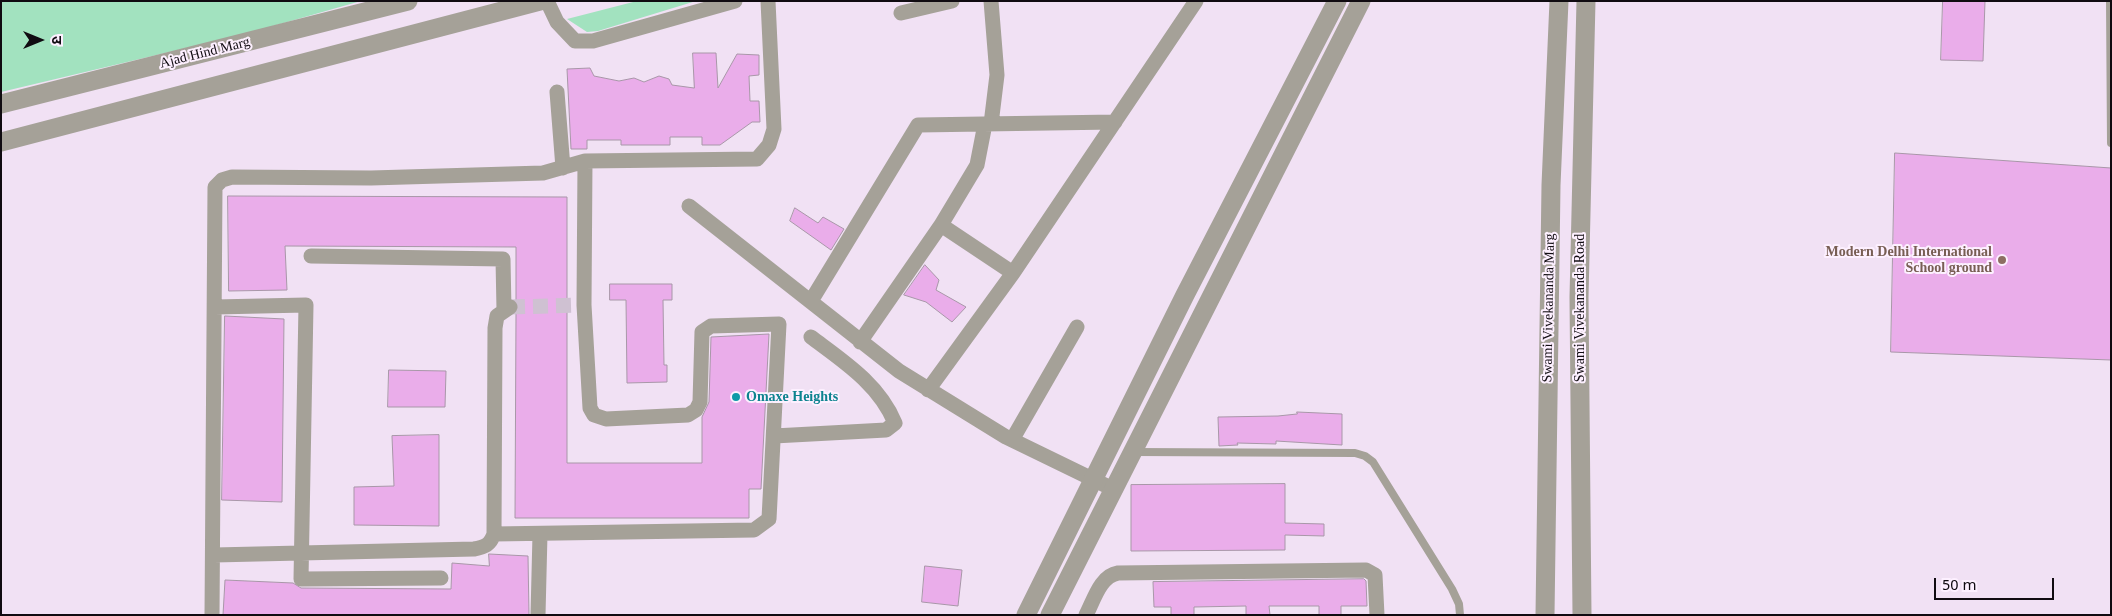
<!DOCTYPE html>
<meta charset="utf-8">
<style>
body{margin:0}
#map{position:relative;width:2112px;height:616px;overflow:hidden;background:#f1e1f4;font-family:Georgia,"Noto Sans Devanagari",serif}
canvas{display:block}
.frame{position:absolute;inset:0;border:2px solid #100b11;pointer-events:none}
.north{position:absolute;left:15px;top:15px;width:50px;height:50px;-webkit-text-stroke:4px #fdf0ff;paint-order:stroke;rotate:90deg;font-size:14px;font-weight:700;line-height:20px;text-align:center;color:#100b11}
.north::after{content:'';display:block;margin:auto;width:18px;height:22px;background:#100b11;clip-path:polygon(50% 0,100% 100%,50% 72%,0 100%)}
.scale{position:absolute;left:1934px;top:578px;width:120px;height:22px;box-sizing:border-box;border:2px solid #100b11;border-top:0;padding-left:6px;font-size:15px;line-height:18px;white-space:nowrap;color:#100b11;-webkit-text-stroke:4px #fdf0ff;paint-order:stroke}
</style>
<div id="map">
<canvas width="2112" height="616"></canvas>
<div class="frame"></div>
<div class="north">उ</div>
<div class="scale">50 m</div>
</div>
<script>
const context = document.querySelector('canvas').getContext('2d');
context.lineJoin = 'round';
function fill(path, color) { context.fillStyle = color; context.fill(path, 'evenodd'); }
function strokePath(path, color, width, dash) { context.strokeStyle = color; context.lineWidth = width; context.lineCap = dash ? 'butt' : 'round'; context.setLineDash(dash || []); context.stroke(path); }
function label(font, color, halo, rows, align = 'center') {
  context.font = font + ' Georgia,serif'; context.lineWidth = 4; context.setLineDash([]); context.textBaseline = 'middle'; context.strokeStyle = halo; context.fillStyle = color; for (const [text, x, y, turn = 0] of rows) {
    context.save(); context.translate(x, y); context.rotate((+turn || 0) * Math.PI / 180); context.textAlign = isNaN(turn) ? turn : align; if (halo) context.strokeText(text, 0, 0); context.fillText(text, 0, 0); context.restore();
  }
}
fill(new Path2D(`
 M1 1H361L245 34 1 92Z
 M637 1H696L598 31 587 32 567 19Z`), '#a2e2bf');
const building = new Path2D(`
 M1943 1H1985L1983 61 1941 60Z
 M693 53H716L718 88 737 54 759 55V75L749 76 750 101H759L760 122H752L720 145H702V137H670V145H621V140H587V149H571L567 69 590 68 594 76 619 81 634 78 644 82 659 76 669 79 672 85 694 88Z
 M1895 153 2111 168V360L1891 352Z
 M228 196 567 197V463H702V417L709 402 711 337 769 334 761 489H749V518H515L516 314 519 307 516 300V247L285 246 287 290 229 291Z
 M795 208 818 223 823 217 844 229 831 250 790 221Z
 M925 265 939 280 936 290 966 307 952 322 926 302 904 295Z
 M610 284H672V300H663L664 365H667V382L627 383 626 300H610Z
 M225 316 284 319 282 502 222 500Z
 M389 370 446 371 445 407H388Z
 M1297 412 1342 414V445L1276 441V444L1237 443 1238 445 1219 446 1218 417 1278 416 1297 414Z
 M439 435V526L354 525V487L394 486 392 436Z
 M1285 484V523L1324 524V536L1285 535V550L1131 551V485Z
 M489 554 528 556 529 615H223L225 580 293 583 301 588 451 589 452 563 489 566Z
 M925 566 962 570 958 606 922 602Z
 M1364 579 1366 581 1367 606H1341V615H1319V606H1269L1270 615H1246V606L1194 607V615H1171V607H1154L1153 582Z`);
fill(building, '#eaadea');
strokePath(building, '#a897a8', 1);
strokePath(new Path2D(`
 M510 307 584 305`), '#cfc1d2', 15, [15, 8]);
strokePath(new Path2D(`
 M2110 1 2111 143
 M1134 452 1355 453 1365 456 1373 462 1452 589 1459 604 1460 615`), '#a5a198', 8);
strokePath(new Path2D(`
 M547 1 557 22 575 41H593L735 1
 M901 13 952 1
 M557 92 563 168
 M991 124 997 75 991 1
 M689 206 899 371 1006 437 1115 490
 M941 225 977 165 985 124
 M311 256 503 259 504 310
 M811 301 918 125 1115 122
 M215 307 306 305 301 579 441 578
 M860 342 941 225 1013 273
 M928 390 1013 273 1196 1
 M774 436 886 430 895 423C879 384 843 361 811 337
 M1012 440 1077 327
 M494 534 754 530 769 519 779 324 711 326 702 332 700 402 696 410 688 415 606 419 594 415 590 408 584 305 585 161
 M214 555 474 549C485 547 490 545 494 534L495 328 497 316 510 307
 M212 615 215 187 222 180 232 177 371 178 543 173 585 161 757 159 769 145 774 129 768 1
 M538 615 540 534
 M1086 615C1094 600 1100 576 1118 573L1366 570 1375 575 1377 615`), '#a5a198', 15);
strokePath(new Path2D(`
 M1 104 408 1
 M1 142 540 1
 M1026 615 1185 295 1337 1
 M1050 615 1361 1
 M1545 615 1551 185 1559 1
 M1582 615 1579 297 1586 1`), '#a5a198', 19);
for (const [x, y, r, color] of [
 [2002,260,5,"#8d6e63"],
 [736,397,5,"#0f9aa8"]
]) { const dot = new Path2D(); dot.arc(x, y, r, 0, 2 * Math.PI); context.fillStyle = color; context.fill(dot); strokePath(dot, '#fdf0ff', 2); }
label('14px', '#100b11', '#fdf0ff', [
 ["Ajad Hind Marg",205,53,-14],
 ["Swami Vivekananda Marg",1549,308,-89],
 ["Swami Vivekananda Road",1580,308,-90]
]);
label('bold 14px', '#785e54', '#fdf0ff', [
 ["Modern Delhi International",1992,252],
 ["School ground",1992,268]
], 'right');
label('bold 14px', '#0d838f', '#fdf0ff', [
 ["Omaxe Heights",746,397]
], 'left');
</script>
